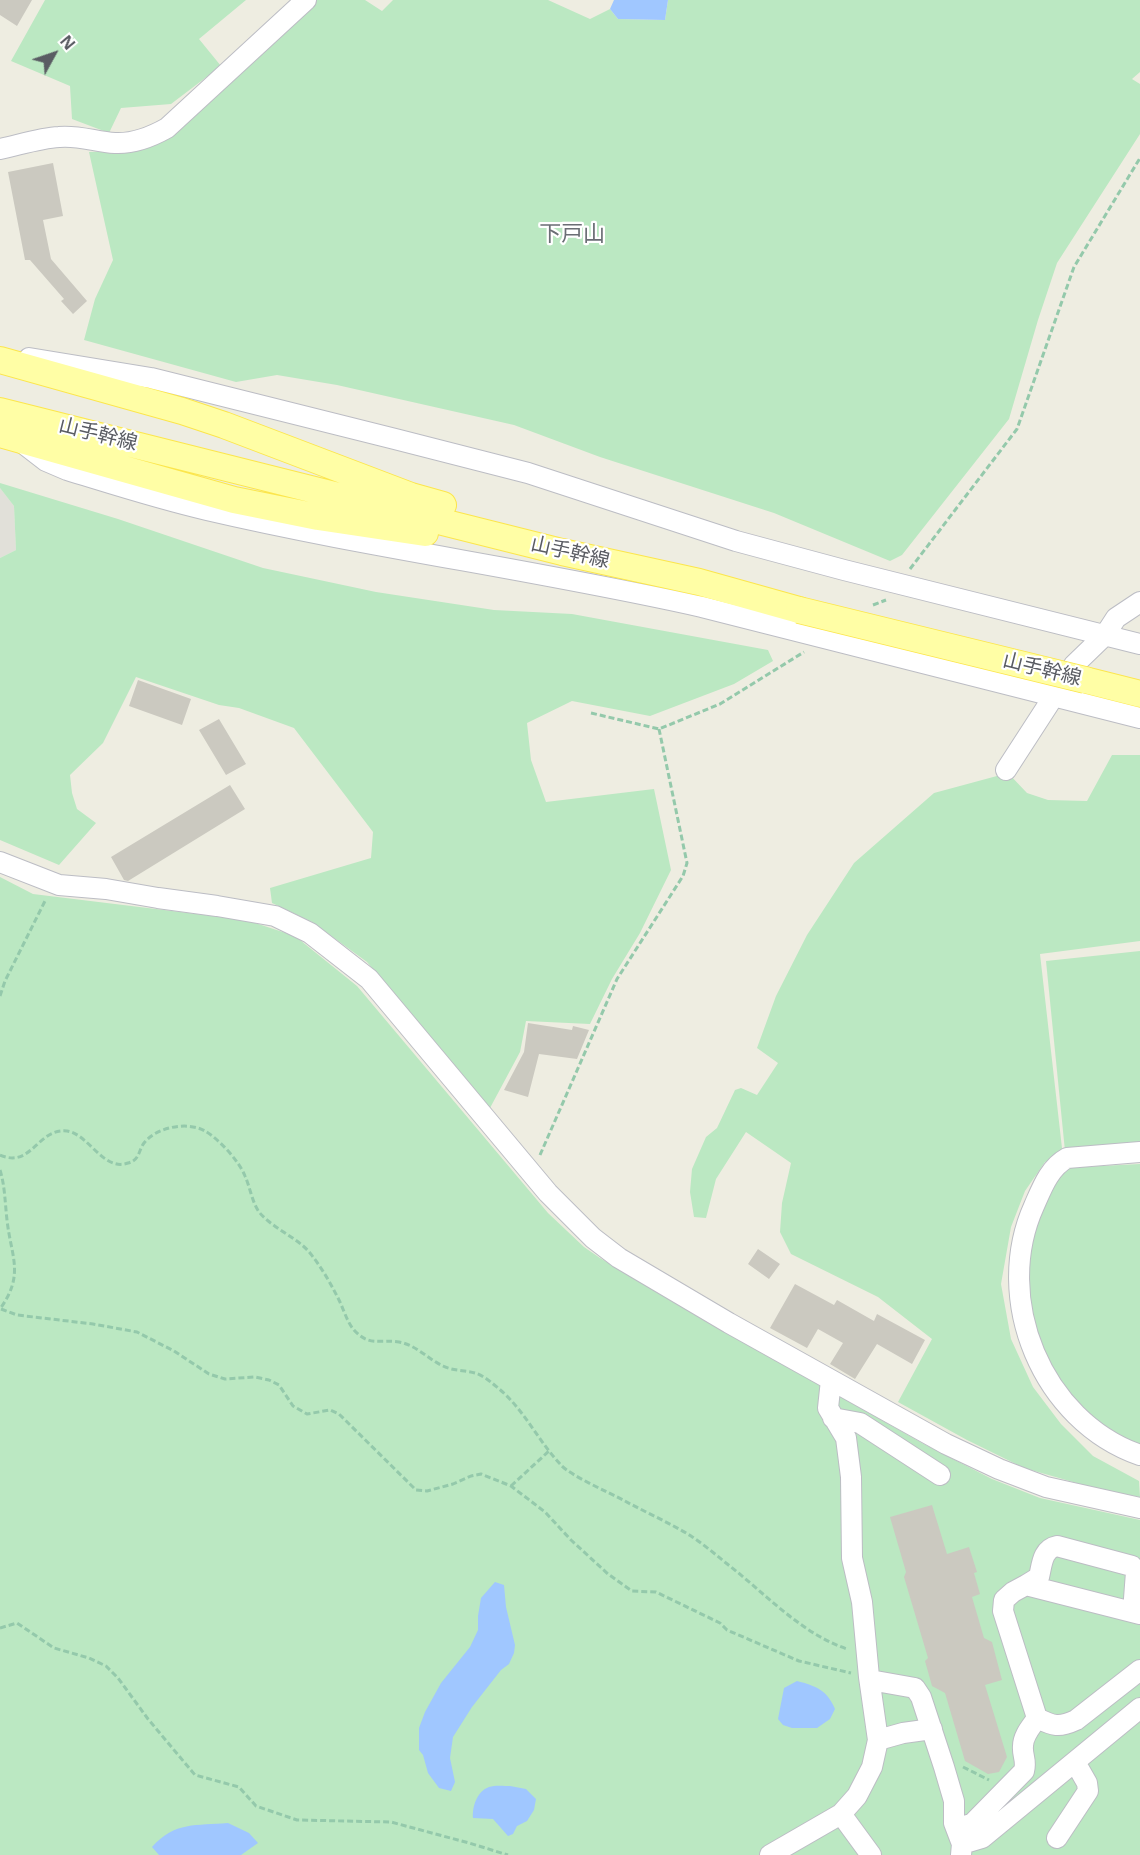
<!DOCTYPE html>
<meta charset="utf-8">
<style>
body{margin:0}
#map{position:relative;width:1140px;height:1855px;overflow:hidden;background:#eeede1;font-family:"Noto Sans",sans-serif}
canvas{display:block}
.north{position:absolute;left:24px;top:24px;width:60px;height:60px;-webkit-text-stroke:4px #fff;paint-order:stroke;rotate:50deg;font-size:16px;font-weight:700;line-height:24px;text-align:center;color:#5a5c63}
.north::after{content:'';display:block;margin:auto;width:21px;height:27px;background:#5a5c63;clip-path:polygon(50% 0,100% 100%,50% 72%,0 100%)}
</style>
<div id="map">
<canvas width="1140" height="1855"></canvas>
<div class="north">N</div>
</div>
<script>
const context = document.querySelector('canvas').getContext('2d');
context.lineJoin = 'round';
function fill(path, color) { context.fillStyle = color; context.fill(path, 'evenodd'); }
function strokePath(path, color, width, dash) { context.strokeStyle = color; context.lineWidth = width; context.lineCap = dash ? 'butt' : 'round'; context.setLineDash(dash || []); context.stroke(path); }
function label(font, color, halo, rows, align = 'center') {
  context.font = font + ' "Noto Sans","Noto Sans JP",sans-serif'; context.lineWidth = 4.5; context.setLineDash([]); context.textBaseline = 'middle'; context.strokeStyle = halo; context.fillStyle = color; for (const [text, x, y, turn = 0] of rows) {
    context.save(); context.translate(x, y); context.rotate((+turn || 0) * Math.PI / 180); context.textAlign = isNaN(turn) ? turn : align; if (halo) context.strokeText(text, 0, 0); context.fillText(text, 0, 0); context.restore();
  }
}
fill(new Path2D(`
 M0 488 14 506 16 550 0 558Z`), '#e1e0d9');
fill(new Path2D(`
 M45 0H246L199 39 221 66 171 104 121 108 109 133 72 119 70 86 11 61Z
 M317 0H365L382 11 393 0H548L590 19 610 9 618 19 665 20 668 0H1140V72L1132 79 1140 84V134L1057 263 1038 320 1009 419 902 555 890 561 774 513 600 457 514 425 337 385 277 375 236 382 84 340 95 299 113 260 89 152 138 150 255 58Z
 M0 483 118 519 263 568 376 592 494 610 572 614 768 650 773 661 734 684 650 716 572 701 527 723 531 760 546 802 654 789 671 870 640 933 612 979 590 1024 526 1021 520 1052 490 1108 367 962 312 922 272 903 270 888 371 858 373 832 294 728 239 708 219 705 136 677 103 743 70 775 72 793 77 809 96 823 59 865 0 840V558L16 550 14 506 0 488Z
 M1112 755H1140V941L1040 954 1063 1157 1045 1162 1025 1191 1011 1227 1001 1284 1011 1339 1033 1387 1061 1424 1093 1456 1139 1481 1140 1497 1094 1488 1024 1468 967 1440 898 1402 932 1339 878 1297 791 1254 780 1232 782 1203 791 1163 746 1132 716 1179 706 1218 694 1217 690 1192 692 1169 706 1137 717 1128 735 1090 741 1088 757 1095 778 1063 757 1048 776 996 807 935 854 863 934 793 1008 773 1027 793 1048 800 1087 801Z
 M0 877 33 894 246 920 295 936 357 986 548 1213 584 1247 600 1258 730 1334 922 1443 992 1479 1040 1498 1140 1520V1855H0Z
 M1140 951V1143L1065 1151 1046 961Z
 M1140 1164V1450L1091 1422 1042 1358 1024 1301 1027 1243 1061 1168Z`), '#bbe8c2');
fill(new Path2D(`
 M614 0H668L665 20 618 19 610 9Z
 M495 1582 504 1585 506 1607 515 1645 514 1653 509 1664 501 1670 472 1707 453 1737 450 1758 455 1782 451 1791 439 1788 428 1773 423 1755 419 1750V1728L425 1712 441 1683 470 1647 478 1630V1616L481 1598Z
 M797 1681C816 1686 827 1690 835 1709L830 1719 817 1728H792L783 1725 778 1719 784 1688Z
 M510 1786 526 1789 536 1799 534 1810 527 1821 517 1826 513 1834 508 1836 493 1819 473 1818C472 1807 477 1791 489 1787 495 1785 504 1786 510 1786Z
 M228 1823 249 1833 258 1843 241 1855H159L152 1847C175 1821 196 1826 228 1823Z`), '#a0c7ff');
fill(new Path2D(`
 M0 0H32L17 26 0 15Z
 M53 163 63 216 43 220 51 259 87 301 73 314 61 301 64 299 30 260H25L8 172Z
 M138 680 191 699 182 725 129 706Z
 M219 719 246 764 226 775 199 730Z
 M230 785 245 809 128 881 124 880 111 857Z
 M528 1023 572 1030 573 1026 589 1030 577 1059 539 1054 528 1097 504 1090 524 1052Z
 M758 1249 780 1264 769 1279 748 1264Z
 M795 1284 834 1305 837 1300 874 1321 877 1314 925 1340 912 1364 877 1344 855 1379 830 1364 843 1343 818 1329 807 1348 770 1328Z
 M932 1505 947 1554 969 1547 977 1572 974 1573 980 1594 972 1597 984 1638 992 1642 1002 1680 985 1685 1007 1757 999 1772 988 1774 965 1761 945 1693 932 1686 925 1661 928 1658 904 1577 906 1572 890 1517Z`), '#cbc9c0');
const minor = new Path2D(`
 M0 149C19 145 40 138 59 137 79 135 96 142 115 143 134 144 151 137 167 128L306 0
 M29 358 151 378 395 439 528 473 736 541 844 570 1140 644
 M24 444 46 461 67 470C113 484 159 499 207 510 370 548 538 570 702 607L1140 718
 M1006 770 1074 665 1105 635 1116 618 1140 602
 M0 862 59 885 106 889 158 898 217 906 275 916 310 933 369 979 548 1193 593 1238 619 1258 729 1323 946 1444 999 1469 1046 1487 1140 1508
 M1140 1152 1067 1158C1049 1168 1042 1188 1034 1206 992 1299 1042 1421 1140 1455
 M831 1380 828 1408 846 1438 851 1477 852 1558 862 1602 869 1677 878 1740 872 1767 857 1796 841 1814 871 1855
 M833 1418 860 1423 940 1475
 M1026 1585 1039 1577C1042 1565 1042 1549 1057 1546L1132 1566 1136 1572 1133 1612
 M1140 1614 1026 1585 1013 1592 1004 1600 1003 1611 1037 1718C1053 1726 1059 1728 1076 1720L1140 1670
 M870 1680 915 1688 921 1697 944 1767 954 1801V1823L962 1844 961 1855
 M878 1740 903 1733 932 1729
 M954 1823 960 1827 972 1824 1024 1771C1027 1760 1022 1756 1023 1746 1023 1735 1032 1726 1037 1718
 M1057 1838 1088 1791 1087 1783 1075 1762
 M962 1844 982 1838 1140 1708
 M770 1855 841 1814`);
const major = new Path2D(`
 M0 360 182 411 224 425 411 496 443 505
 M0 411 562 552 699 582 799 610
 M0 434 234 500 318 517 425 533
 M1085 680 1140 694`);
strokePath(minor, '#bcbdc4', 22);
strokePath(major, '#fce64c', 28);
strokePath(new Path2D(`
 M910 569 1017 429 1074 267 1140 158
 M873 605 886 600
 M591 713 659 729 720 704 804 652
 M0 996 5 981 46 899
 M0 1155C32 1169 37 1128 67 1131 89 1134 103 1172 128 1163 140 1160 138 1151 144 1143 156 1127 188 1121 205 1131 219 1139 239 1161 245 1176 250 1187 252 1202 259 1212 273 1229 297 1237 310 1253 322 1268 331 1284 339 1300 344 1310 347 1322 354 1330 369 1347 380 1339 399 1342 416 1345 428 1359 443 1366 453 1371 465 1370 475 1373 483 1375 492 1383 498 1388 524 1409 538 1441 561 1465 571 1476 608 1492 623 1500 645 1512 670 1523 691 1536 703 1544 715 1554 726 1563 765 1593 800 1633 847 1649
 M540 1155 617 979 683 876 687 863 659 729
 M0 1170C5 1186 5 1203 7 1220 11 1257 25 1274 0 1309
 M1 1309 17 1315 93 1324 137 1332 174 1351 209 1374 225 1379 255 1377 269 1380 279 1385 293 1406 307 1414 330 1410 339 1414 416 1490 427 1491 453 1484 471 1476 481 1474 511 1486 545 1512 571 1540 608 1574 632 1591 656 1592 720 1623 727 1630 799 1661 851 1673
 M511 1486 549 1451
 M0 1628 17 1623 54 1648 89 1658 106 1666 118 1678 148 1719 195 1775 239 1787 256 1806 297 1820 391 1822 469 1843 508 1855
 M963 1767 989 1780`), '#94c9ab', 3, [6, 3]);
strokePath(minor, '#fff', 20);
strokePath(major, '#fffea5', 26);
const majorBridge = new Path2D(`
 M799 610 1085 680`);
strokePath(majorBridge, '#fce64c', 28, []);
strokePath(majorBridge, '#fffea5', 26);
label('20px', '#5a5c63', '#fff', [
 ["山手幹線",98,435,14],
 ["山手幹線",570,553,13],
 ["山手幹線",1042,670,14]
]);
label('22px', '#6b6e75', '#fff', [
 ["下戸山",572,235]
]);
</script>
